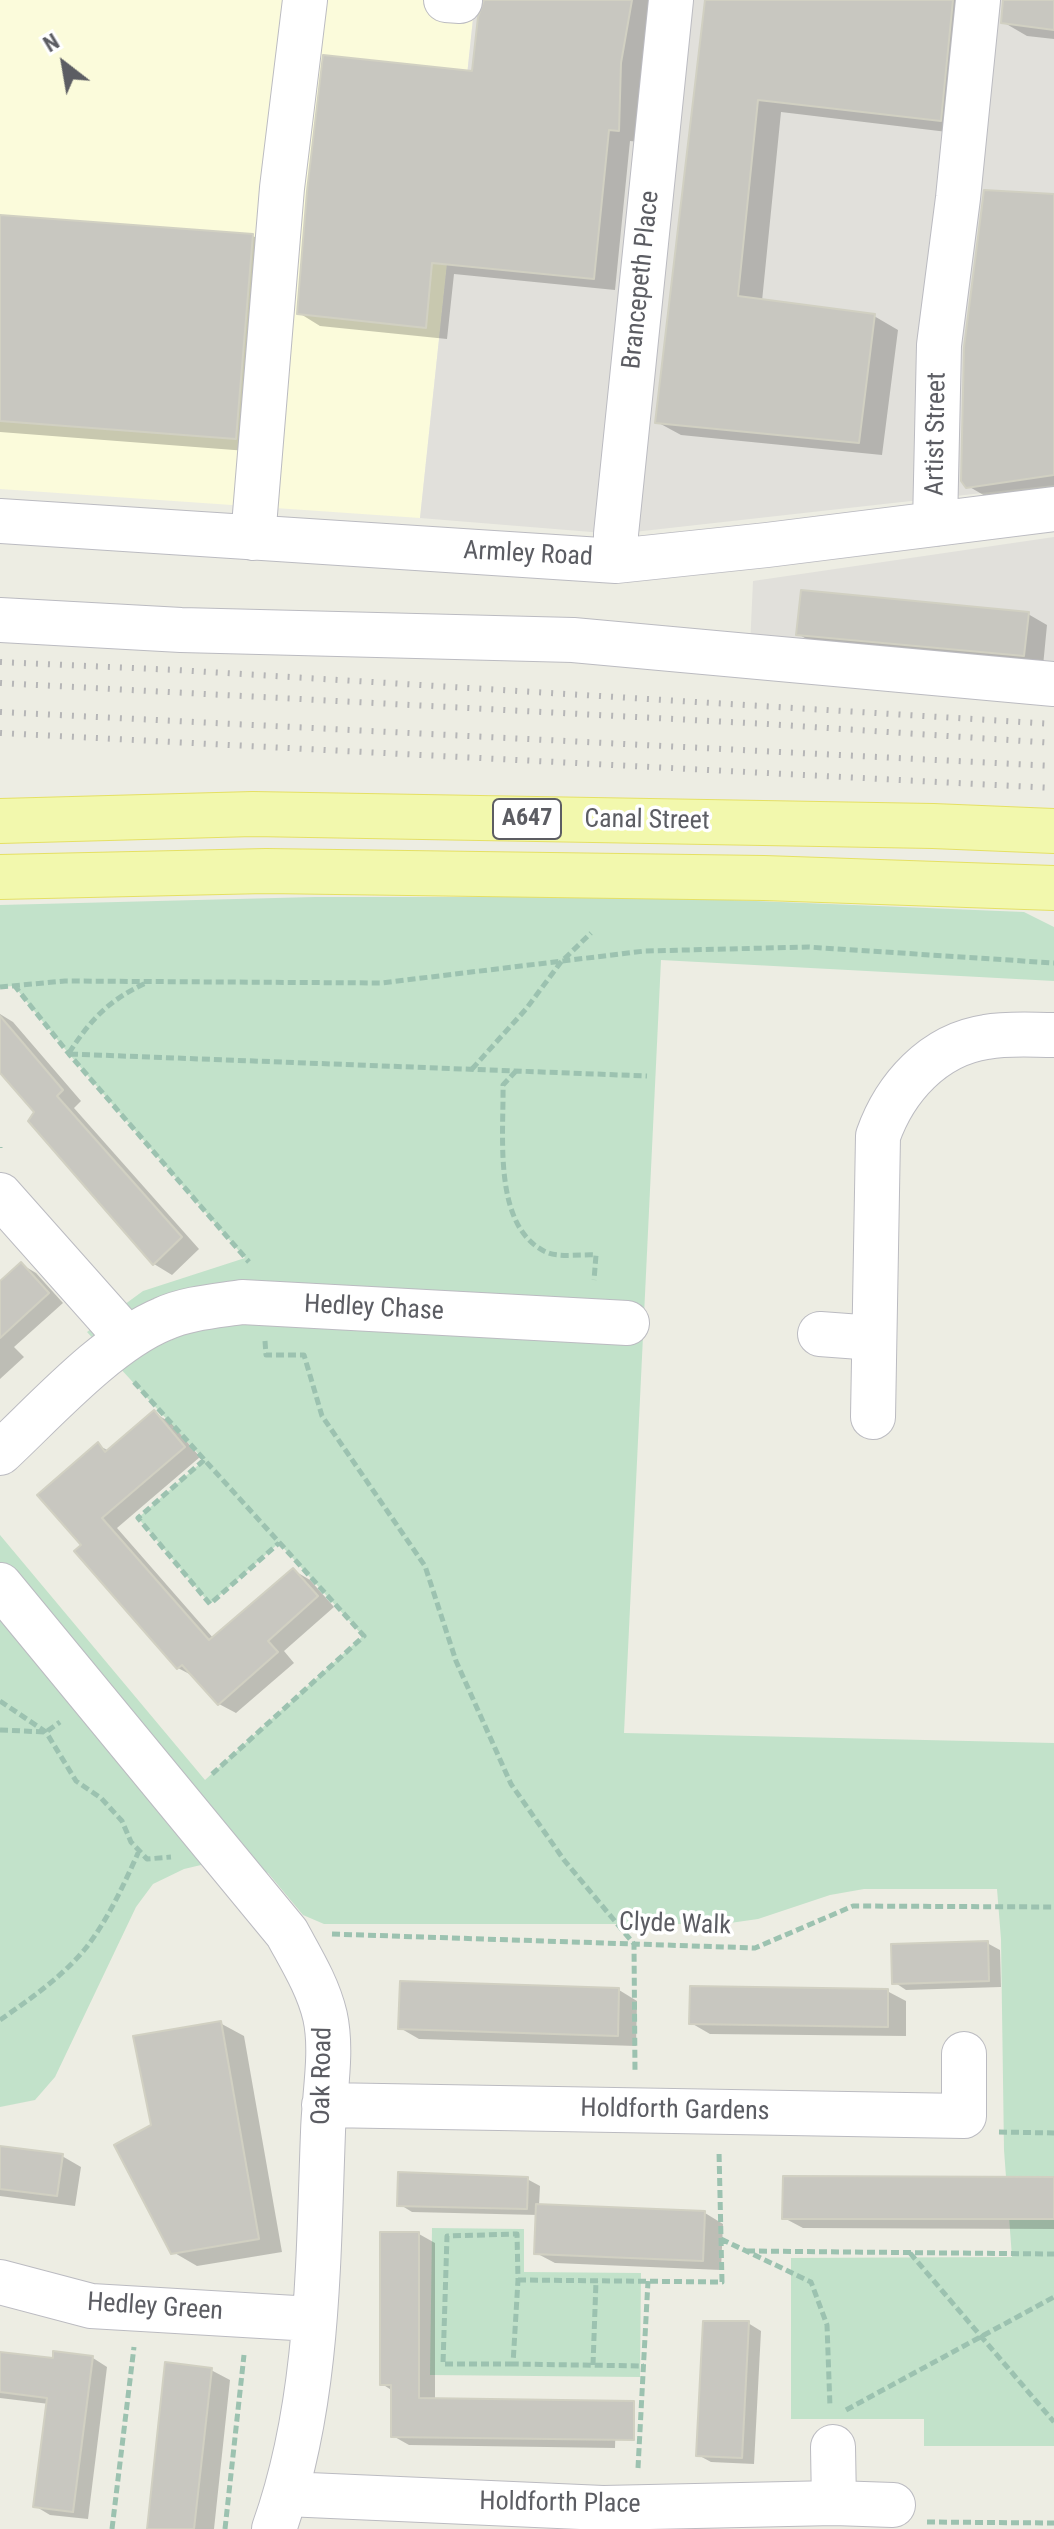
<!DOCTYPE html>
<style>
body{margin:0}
#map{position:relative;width:1054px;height:2529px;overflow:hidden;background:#edede3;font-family:"Roboto Condensed",sans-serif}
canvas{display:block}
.north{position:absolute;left:24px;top:24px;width:80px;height:80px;-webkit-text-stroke:6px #fff;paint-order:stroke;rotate:329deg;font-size:22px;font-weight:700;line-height:32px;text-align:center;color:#5c5d63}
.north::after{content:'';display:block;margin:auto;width:28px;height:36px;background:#5c5d63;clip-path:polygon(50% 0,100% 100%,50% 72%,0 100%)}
</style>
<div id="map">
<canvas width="1054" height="2529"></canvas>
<div class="north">N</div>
</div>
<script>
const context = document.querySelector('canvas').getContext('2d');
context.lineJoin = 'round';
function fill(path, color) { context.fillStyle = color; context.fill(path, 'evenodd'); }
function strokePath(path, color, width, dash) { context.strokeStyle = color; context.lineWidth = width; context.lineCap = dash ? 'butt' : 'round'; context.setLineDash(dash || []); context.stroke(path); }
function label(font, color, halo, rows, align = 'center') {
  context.font = font + ' "Roboto Condensed",sans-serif'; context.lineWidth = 7; context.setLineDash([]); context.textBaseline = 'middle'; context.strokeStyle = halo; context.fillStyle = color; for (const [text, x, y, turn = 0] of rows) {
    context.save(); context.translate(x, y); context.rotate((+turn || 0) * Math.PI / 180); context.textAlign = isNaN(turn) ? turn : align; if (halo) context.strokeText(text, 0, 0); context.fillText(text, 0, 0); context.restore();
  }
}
fill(new Path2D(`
 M0 0H475L420 518 0 489Z`), '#fbfbdb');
fill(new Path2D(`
 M475 0H1054V485L616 534 420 518Z
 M1054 537V676L750 647 753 581Z`), '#e1e0db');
fill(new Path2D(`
 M315 897H659L1024 912 1054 927V981L661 960 624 1733 1054 1743V2446H924V2419H791V2258L1012 2257 1004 2150 1001 1939 997 1889H864L830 1895 758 1919 723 1924H324L303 1915 268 1873 244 1864 218 1861 184 1869 153 1884 136 1907 55 2077 35 2100 0 2107V1535L205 1780 363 1636 279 1543 210 1604 138 1518 204 1460 87 1332 143 1291 245 1258 69 1054 14 986 0 987V905Z
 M432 2228 524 2229V2272L641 2273 640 2377 430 2375Z`), '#c2e2ca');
fill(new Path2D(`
 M486 0H654L640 142 630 141 615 290 454 274 447 339 320 326 299 313 474 73Z
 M707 0H981L964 134 781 112 762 301 874 316 898 330 882 455 681 435 657 422Z
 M1004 0H1054V39L1027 36 1003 22Z
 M1054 196V491L992 500 968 486Z
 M0 217 253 236 276 249 260 452 0 432Z
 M1028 614 1047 625 1043 666 817 645 798 634Z
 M0 1014 13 1022 81 1101 74 1108 199 1249 172 1275 154 1264 37 1112 0 1070Z
 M21 1264 36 1273 63 1303 14 1347 24 1357 0 1379V1284Z
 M154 1413 170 1422 200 1457 117 1528 214 1639 293 1570 310 1580 334 1607 284 1651 294 1663 236 1713 219 1704 195 1677 178 1668 84 1546 98 1445 109 1451Z
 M987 1943 1000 1950 1001 1987 906 1990 894 1982Z
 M619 1990 637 2001 636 2046 419 2039 400 2028Z
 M887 1991 906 2001V2036L710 2034 691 2023Z
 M220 2023 244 2036 282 2252 197 2266 173 2252 153 2126Z
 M0 2148 62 2156 81 2167 75 2206 0 2196Z
 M527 2179 540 2186 539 2206 705 2213 723 2224 721 2270 555 2263 536 2253 538 2215 412 2212 399 2204Z
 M1054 2179V2229L803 2228 784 2218Z
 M419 2234 435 2243V2401L616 2412 615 2448 409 2445 393 2436V2391L382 2384Z
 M748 2323 761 2331 754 2464 711 2462 698 2455Z
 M0 2354 54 2360 93 2358 107 2367 88 2519 50 2515 35 2506 49 2404 0 2398Z
 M211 2370 230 2380 214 2529H165Z`), '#0003');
const building = new Path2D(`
 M484 0H632L621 63 619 131 609 130 594 279 432 263 426 328 297 314 307 191 323 55 472 71 478 17Z
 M705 0H953L941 121 758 100 738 296 875 314 859 443 655 423Z
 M1003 0H1054V30L1001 23Z
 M984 190 1054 194V475L966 488 961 481 964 347Z
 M0 215 253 234 236 439 0 421Z
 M801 590 1029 612 1024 656 796 635Z
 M0 1016 63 1090 57 1096 182 1237 153 1265 28 1121 34 1112 0 1073Z
 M21 1262 49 1293 0 1338V1281Z
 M154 1410 185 1447 102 1518 209 1640 293 1568 318 1596 268 1641 278 1652 218 1705 182 1665 177 1669 74 1551 81 1545 37 1495 98 1442 105 1452Z
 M988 1941 989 1981 892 1984 891 1944Z
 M400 1981 619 1988 618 2036 398 2029Z
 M690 1986 888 1989V2027L689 2024Z
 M221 2021 259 2239 171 2254 114 2145 151 2125 133 2036Z
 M0 2146 63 2154 57 2196 0 2189Z
 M398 2172 528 2177 527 2209 397 2206Z
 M783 2176 1054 2177V2219H782Z
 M536 2204 705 2211 703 2261 534 2254Z
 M380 2232H419V2398L634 2401V2440L391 2437V2385H380Z
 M703 2321H749L742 2458 696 2456Z
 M53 2351 93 2356 73 2512 33 2507 47 2398 0 2392V2352L53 2358Z
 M165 2362 212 2368 194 2529H147Z`);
fill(building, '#c8c7c0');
strokePath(building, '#d1d0c2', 2);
const minor = new Path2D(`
 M446 0 460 1
 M0 521 616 561 767 545 1054 509
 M935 524 939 345 958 198 978 0
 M253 538 282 188 305 0
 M616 561V534L671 0
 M0 620 181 630 573 640 1054 684
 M0 1195 127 1338
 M820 1334 874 1338
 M873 1417 878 1136C895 1088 933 1045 986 1037 1008 1033 1032 1035 1054 1035
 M0 1453C45 1411 107 1342 163 1319 187 1308 216 1306 242 1302L627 1323
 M0 1585 287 1933C301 1959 318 1986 325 2016 333 2052 324 2095 323 2132 318 2264 319 2403 274 2529
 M324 2105 964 2116V2054
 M0 2282 91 2306 312 2319
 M833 2447 834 2503
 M286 2494 603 2508 834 2503 893 2505`);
const major = new Path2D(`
 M0 821 253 814 933 826 1054 831
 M0 877 266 871 764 878 1054 888`);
strokePath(minor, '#bbbbc1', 46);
strokePath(major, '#e5e064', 46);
strokePath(new Path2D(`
 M14 985 69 1054 249 1262
 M0 987 65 981 381 983 645 951 808 947 1054 963
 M69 1053C91 1019 109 1000 146 983
 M70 1054 647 1076
 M472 1069 526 1009 561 962 591 933
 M516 1071 503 1085C504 1134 492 1227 546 1252 558 1258 582 1254 596 1255L594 1280
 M0 1147V1148
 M265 1341 266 1355H304L322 1416 425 1566 456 1661 511 1784 564 1860 634 1944 635 2072
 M134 1382 364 1636 210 1776
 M204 1460 138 1518 210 1604 279 1543
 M0 1701 46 1732 76 1781 101 1798 122 1821 131 1842 147 1859 171 1857
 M0 1730 46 1732 60 1722
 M332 1934 755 1948 853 1906 1054 1907
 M0 2020C30 1999 62 1977 85 1949 108 1920 124 1884 139 1851
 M999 2132 1054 2133
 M721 2239 811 2282 827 2325 830 2407
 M747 2251 1054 2254
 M910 2253 1054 2422
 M518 2280 722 2282 719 2151
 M513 2364H443L447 2236 517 2234 518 2280 513 2364 644 2366
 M593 2365 596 2281
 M846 2410 1054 2297
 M638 2468 648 2281
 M927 2522 1054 2523
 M112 2529 134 2347
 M225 2529 244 2355`), '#9cc2b0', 5, [8, 4]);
strokePath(minor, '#fff', 44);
strokePath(major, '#f2f8ad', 44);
strokePath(new Path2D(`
 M0 662 177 670 1054 724
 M0 683 767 724 1054 743
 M0 712 1054 766
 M0 733 1054 788`), '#b6b6b7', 6, [2, 10]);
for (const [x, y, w] of [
 [527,819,68]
]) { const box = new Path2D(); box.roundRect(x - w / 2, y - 20, w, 40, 6); context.fillStyle = '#fff'; context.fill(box); strokePath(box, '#5c5d63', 2); }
label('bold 24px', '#5c5d63', null, [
 ["A647",527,819]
]);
label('26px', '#5c5d63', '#fff', [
 ["Brancepeth Place",642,280,-84],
 ["Artist Street",937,434,-89],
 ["Armley Road",528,555,3],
 ["Canal Street",647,821,1],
 ["Hedley Chase",374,1309,3],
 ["Clyde Walk",675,1925,2],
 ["Oak Road",323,2076,-89],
 ["Holdforth Gardens",675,2111,1],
 ["Hedley Green",155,2308,4],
 ["Holdforth Place",560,2504,1]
]);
</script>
